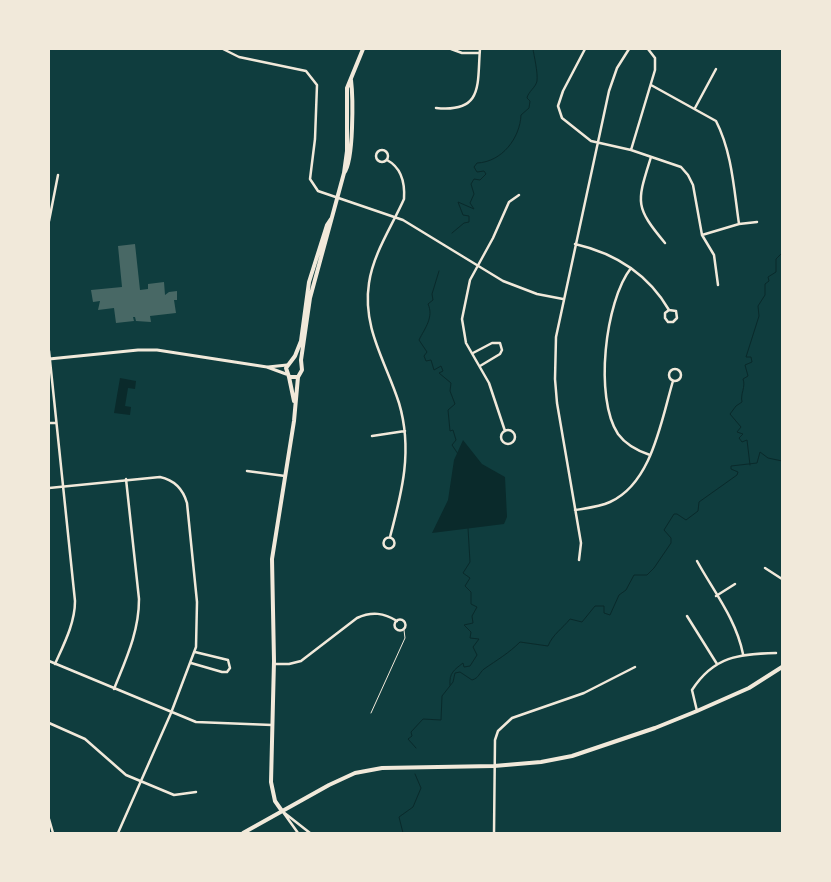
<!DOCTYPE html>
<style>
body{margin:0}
#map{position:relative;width:831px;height:882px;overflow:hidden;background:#0f3d3e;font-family:Barlow,sans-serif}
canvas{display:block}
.frame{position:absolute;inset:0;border:50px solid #f1e9da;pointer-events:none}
</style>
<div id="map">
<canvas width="831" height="882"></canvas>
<div class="frame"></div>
</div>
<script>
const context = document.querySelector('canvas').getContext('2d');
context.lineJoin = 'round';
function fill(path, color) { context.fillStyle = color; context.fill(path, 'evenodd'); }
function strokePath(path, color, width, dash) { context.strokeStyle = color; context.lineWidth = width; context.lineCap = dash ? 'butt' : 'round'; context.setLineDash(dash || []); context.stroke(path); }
fill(new Path2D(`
 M120 378 136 381 135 389 128 388 125 406 131 407 130 415 114 413Z
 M463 440 482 464 505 477 507 517 504 524 432 533 448 500 454 460Z`), '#0a2a2b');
strokePath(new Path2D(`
 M452 233 464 223 469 222V216L463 215 458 202 474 209 470 203 474 194 471 184 474 179 480 180 486 174 484 171 477 172 474 167 477 163C502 162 520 138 521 115L529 108 530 101 527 98C528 92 536 87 537 81 538 72 534 56 533 49
 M439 271 432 294 433 300 428 304C434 317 425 328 419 340L427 352 424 356 426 361 431 360 434 370 441 366 443 371 439 373 451 383 450 391 455 404 448 410 450 431 453 430 456 440 452 445 458 454
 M750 465 747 440 742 442 739 438 743 434 737 432 741 427 730 414 736 406 742 402C740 394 746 387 743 379L748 376 745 365 752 362 751 357H746L759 316 758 306 765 295V284L769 281 768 277 776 272V259L782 253
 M450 685C449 673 454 670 463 663L464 667 470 666 477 655 473 647 479 639 470 638 471 632 464 625 473 623 472 616 477 607 471 604V592L465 586 470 578 463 573 470 562 468 528
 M416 748 408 739 412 736 411 732 423 719 441 720 442 696 453 682 455 673 460 672 472 680C479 678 479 673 484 669 497 660 509 653 520 642L548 646C553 634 562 629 570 619L582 622 595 606H604V613L610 615 619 595 626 590 634 575H647L654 568 671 543V538L664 530 674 514H677L686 520 698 511 699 502 737 475 738 472 731 469V466L757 463 760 452 768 458 782 461
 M403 833 399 817 413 807 421 788 415 774`), '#0a2a2b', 1);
fill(new Path2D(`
 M135 244 140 290 148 289V284L164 282 165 295 169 292 177 291V300H174L176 313 150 316 151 322 136 321 135 317H133L134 321 116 323 114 308 98 310 100 301 93 302 91 290 122 287 118 246Z`), '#486865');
strokePath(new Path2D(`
 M371 713 405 638 404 630`), '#f1e9da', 1);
strokePath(new Path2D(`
 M223 49 239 57 306 71 317 85 315 139 310 179 318 191 403 220 503 281 537 294 563 299
 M451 49 462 53H479
 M585 49 563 91 558 106 562 118 591 141 631 150 681 167 688 175 693 185 702 235 714 255 718 285
 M651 85 716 121C732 152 734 190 739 224L702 235
 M436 108C484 113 477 84 480 49
 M695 108 716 69
 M376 156a6 6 0 1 1 12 0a6 6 0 1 1-12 0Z
 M631 150 655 70V58L648 49
 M651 157C637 202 634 206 665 243
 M387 160C402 168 405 184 404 199 392 226 373 254 369 283 362 328 386 362 399 403 413 450 402 492 390 537
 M49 221 58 175
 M739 224 757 222
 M575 244C614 253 648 274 669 310L676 311 677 318 673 322H668L665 318V313L669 310
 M631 268C605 301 594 398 618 434 626 445 638 451 650 455
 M49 351 75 601C75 623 64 644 55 664
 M473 353 492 343H500L502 350 500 354 480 366
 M669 375a6 6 0 1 1 12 0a6 6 0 1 1-12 0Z
 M49 423H56
 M501 437a7 7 0 1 1 14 0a7 7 0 1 1-14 0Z
 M505 431 489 383 466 343 462 319 470 280 493 238 509 202 519 195
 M372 436 405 431
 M247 471 285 476
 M49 488 160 477C174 480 183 489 187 503L197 602 196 647 171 713 118 833
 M575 510C587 508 599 507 610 502 652 483 661 421 673 381
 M383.5 543a5.5 5.5 0 1 1 11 0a5.5 5.5 0 1 1-11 0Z
 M579 560 581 543 557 403 555 379 556 337 609 91 617 68 629 49
 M697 561C714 592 736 619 743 654
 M765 568 782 579
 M716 596 735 584
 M687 616 717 664
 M394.5 625a5.5 5.5 0 1 1 11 0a5.5 5.5 0 1 1-11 0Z
 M49 661 196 722 272 725
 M191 663 222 672H227L230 668 228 660 195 652
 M274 664H289L301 661 357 618C372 611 384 613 397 621
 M114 689C126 659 139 632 139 599L126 479
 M697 711 692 690C714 656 739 654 776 653
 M49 723 85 739 126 775 174 795 196 792
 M282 811 310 833
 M283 812 298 833
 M49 819 53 833
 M494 833 495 740 498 731 512 718 584 693 635 667`), '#f1e9da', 2.5);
strokePath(new Path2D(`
 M49 359 138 350H157L267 367 286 374
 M268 367 287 365`), '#f1e9da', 3);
strokePath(new Path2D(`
 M344 173C354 161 353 96 351 80
 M289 377 294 401
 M298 377H289L286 368 295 356 301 341 309 282 327 225 331 219
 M282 811 275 801 271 782 274 661 272 559 294 421 298 377 302 370 301 360 310 298 344 173 347 151V88L363 49
 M243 833 329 785 355 773 382 768 494 766 541 762 572 756 655 728 697 711 749 688 782 667`), '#f1e9da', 4);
</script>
